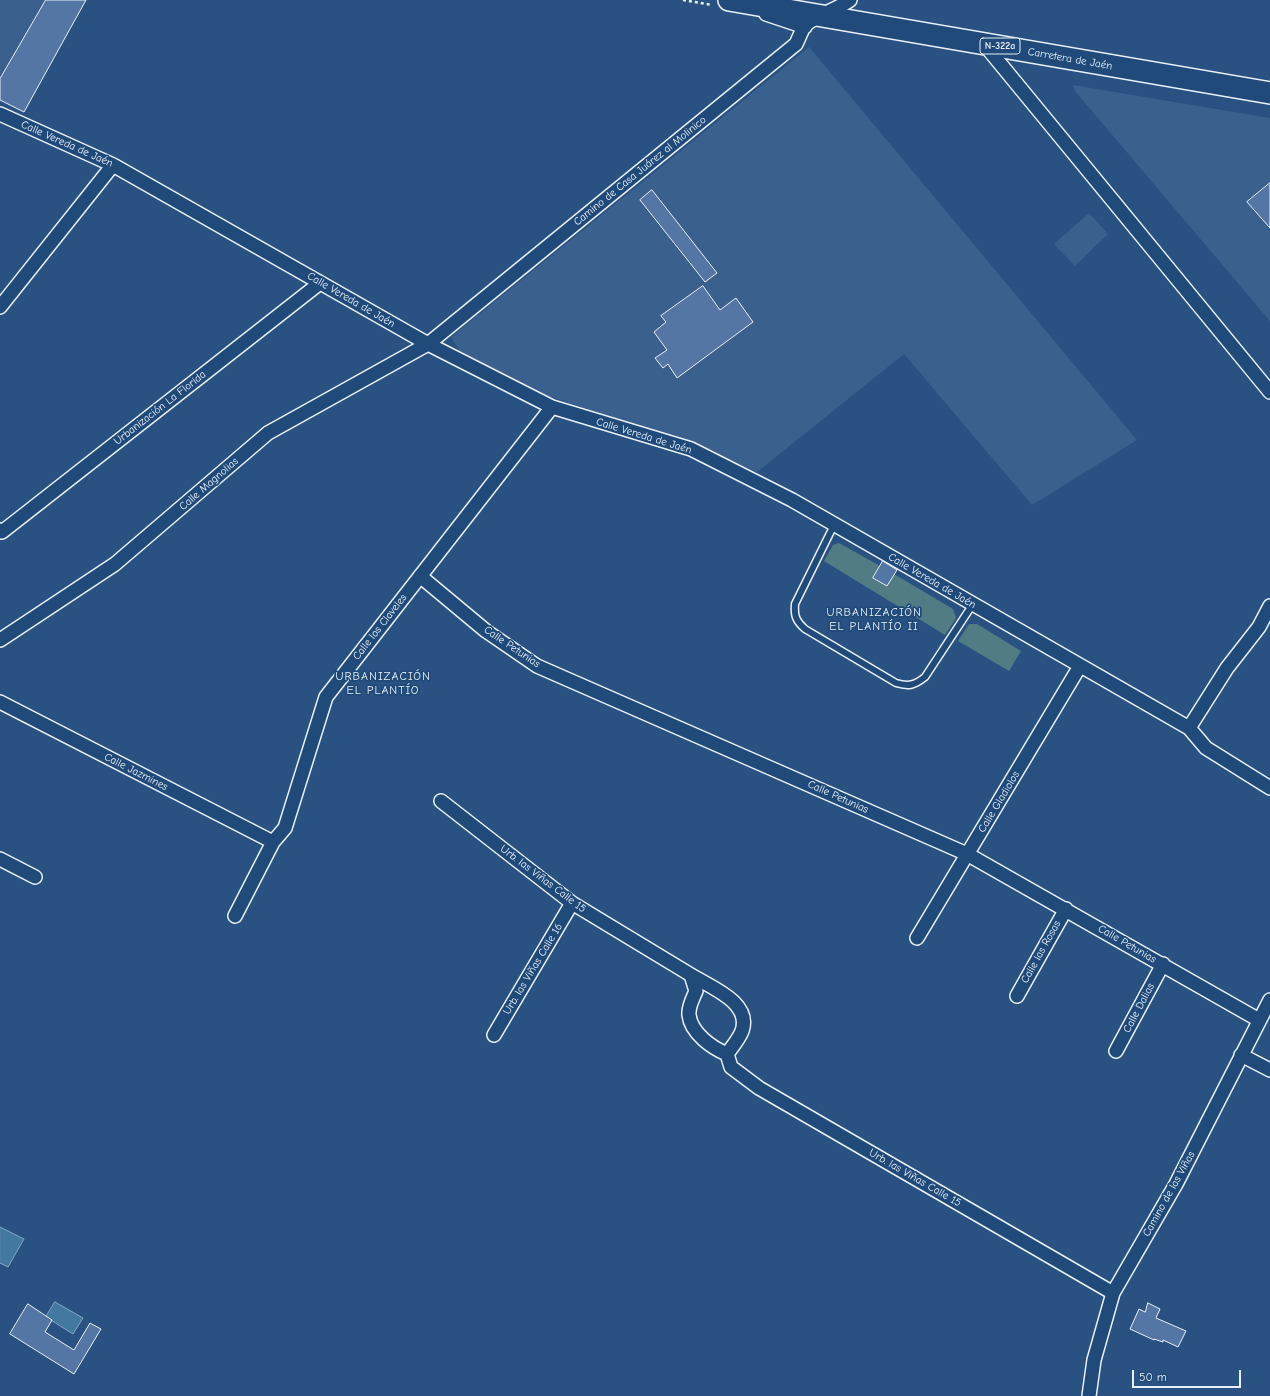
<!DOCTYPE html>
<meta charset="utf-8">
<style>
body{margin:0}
#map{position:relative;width:1270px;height:1396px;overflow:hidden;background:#295282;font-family:"Comic Neue",sans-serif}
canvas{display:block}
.scale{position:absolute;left:1132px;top:1370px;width:109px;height:18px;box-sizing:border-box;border:2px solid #e8f1f8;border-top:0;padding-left:5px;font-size:12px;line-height:14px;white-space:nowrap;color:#e8f1f8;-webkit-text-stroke:3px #1f4a7a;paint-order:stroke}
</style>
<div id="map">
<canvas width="1270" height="1396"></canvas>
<div class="scale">50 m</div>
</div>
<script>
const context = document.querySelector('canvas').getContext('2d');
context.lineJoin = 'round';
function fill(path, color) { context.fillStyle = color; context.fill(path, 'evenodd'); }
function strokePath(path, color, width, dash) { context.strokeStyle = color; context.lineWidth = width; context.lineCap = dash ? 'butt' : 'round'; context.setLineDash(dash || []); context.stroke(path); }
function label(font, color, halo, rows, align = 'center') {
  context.font = font + ' "Comic Neue",sans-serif'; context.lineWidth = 3.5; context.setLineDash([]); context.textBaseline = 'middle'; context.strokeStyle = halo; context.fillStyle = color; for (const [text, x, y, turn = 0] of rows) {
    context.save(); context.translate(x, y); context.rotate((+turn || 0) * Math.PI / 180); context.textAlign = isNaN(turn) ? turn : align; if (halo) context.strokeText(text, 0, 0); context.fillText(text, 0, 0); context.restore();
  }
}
fill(new Path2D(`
 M0 0H86L24 112 0 100Z
 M809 47 1137 440 1032 505 904 354 757 472 692 444 548 396 478 362 459 350 451 337Z
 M1073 85 1270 118V321L1075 91Z
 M1089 213 1108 234 1075 266 1054 244Z`), '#3a608e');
fill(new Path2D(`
 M839 543 880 566 873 578 887 586 894 574 953 609 956 618 945 635 824 561 833 545Z
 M969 624H977L1021 651 1009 671 958 641Z`), '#527c84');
const water = new Path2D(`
 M0 1227 24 1239 8 1267 0 1263Z
 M55 1302 83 1318 73 1334 46 1317Z`);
fill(water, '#4378a0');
strokePath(water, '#85a8c3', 1);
const building = new Path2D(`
 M46 0H86L24 112 0 100V79Z
 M1270 183V228L1247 202Z
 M652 190 717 273 705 282 640 200Z
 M703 286 720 310 736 298 753 322 677 378 668 364 663 368 655 358 667 350 654 332 666 322 661 316Z
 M883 561 897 570 887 586 873 578Z
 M1148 1303 1160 1309 1156 1318 1186 1331 1178 1347 1163 1340V1342L1154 1339V1340L1130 1329 1139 1309 1145 1312Z
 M28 1304 52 1320 45 1332 74 1350 90 1323 101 1329 74 1374 10 1334Z`);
fill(building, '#5476a5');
strokePath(building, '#e8f1f8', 1);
const service = new Path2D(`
 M834 525 795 604C794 616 796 621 805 629L896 683C909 687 915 685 925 677L973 604`);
const minor = new Path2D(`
 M766 14 805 27
 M984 44 1270 392
 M0 114 113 165 428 344 552 407 691 449 792 500 1189 728 1206 748 1270 788
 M0 307 113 165
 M0 530 2 532 320 283
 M420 576 486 631 537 666 967 854 1259 1020
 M0 640 115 564 268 433 428 344 796 44C799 38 801 32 804 27 811 17 839 9 850 0
 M0 702 273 842
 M1189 728 1227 668 1259 627 1270 606
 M441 801 572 903 691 975 696 991C693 998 688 1007 689 1015 691 1033 712 1048 727 1054L731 1067 759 1088 1113 1293
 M0 859 35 877
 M235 916 273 842 285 828 326 697 552 407
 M917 938 1080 666
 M691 975C710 987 752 1002 742 1031 739 1039 732 1047 727 1054
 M1017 996 1066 909
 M494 1035 572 903
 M1116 1051 1163 964
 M1241 1055 1270 1070
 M1089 1396 1094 1360 1113 1293 1176 1184 1270 1000`);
const trunk = new Path2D(`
 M729 0 1270 93`);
strokePath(service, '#e8f1f8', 9);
strokePath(minor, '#e8f1f8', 16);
strokePath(trunk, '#e8f1f8', 24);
strokePath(new Path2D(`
 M683 0 712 5`), '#e8f1f8', 2.5, [3, 3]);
strokePath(service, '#1f4a7a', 6);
strokePath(minor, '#1f4a7a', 13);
strokePath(trunk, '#1f4a7a', 21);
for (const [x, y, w] of [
 [1000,46,40]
]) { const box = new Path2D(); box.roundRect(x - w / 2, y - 8, w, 16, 3); context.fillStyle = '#1f4a7a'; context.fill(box); strokePath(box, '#e8f1f8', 1); }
label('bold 10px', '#e8f1f8', null, [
 ["N-322a",1000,46]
]);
label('11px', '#e8f1f8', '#1f4a7a', [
 ["Carretera de Jaén",1070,59,10],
 ["Calle Vereda de Jaén",67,144,24],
 ["Camino de Casa Juárez al Molinico",640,171,-39],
 ["Calle Vereda de Jaén",351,300,30],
 ["Urbanización La Florida",160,408,-38],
 ["Calle Vereda de Jaén",644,436,17],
 ["Calle Magnolias",209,484,-41],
 ["Calle Vereda de Jaén",932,581,30],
 ["Calle los Claveles",380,627,-52],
 ["Calle Petunias",512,647,34],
 ["Calle Jazmines",136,772,27],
 ["Calle Petunias",838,797,24],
 ["Calle Gladiolos",999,802,-59],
 ["Urb. las Viñas Calle 15",543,879,37],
 ["Calle Petunias",1127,944,30],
 ["Calle las Rosas",1041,952,-61],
 ["Urb. las Viñas Calle 16",533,969,-59],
 ["Calle Dalias",1139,1008,-62],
 ["Urb. las Viñas Calle 15",915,1178,30],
 ["Camino de las Viñas",1169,1194,-61]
]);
context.letterSpacing = '1px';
label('12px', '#e8f1f8', '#1f4a7a', [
 ["URBANIZACIÓN",874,613],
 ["EL PLANTÍO II",874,627],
 ["URBANIZACIÓN",383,677],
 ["EL PLANTÍO",383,691]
]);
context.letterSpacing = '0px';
</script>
